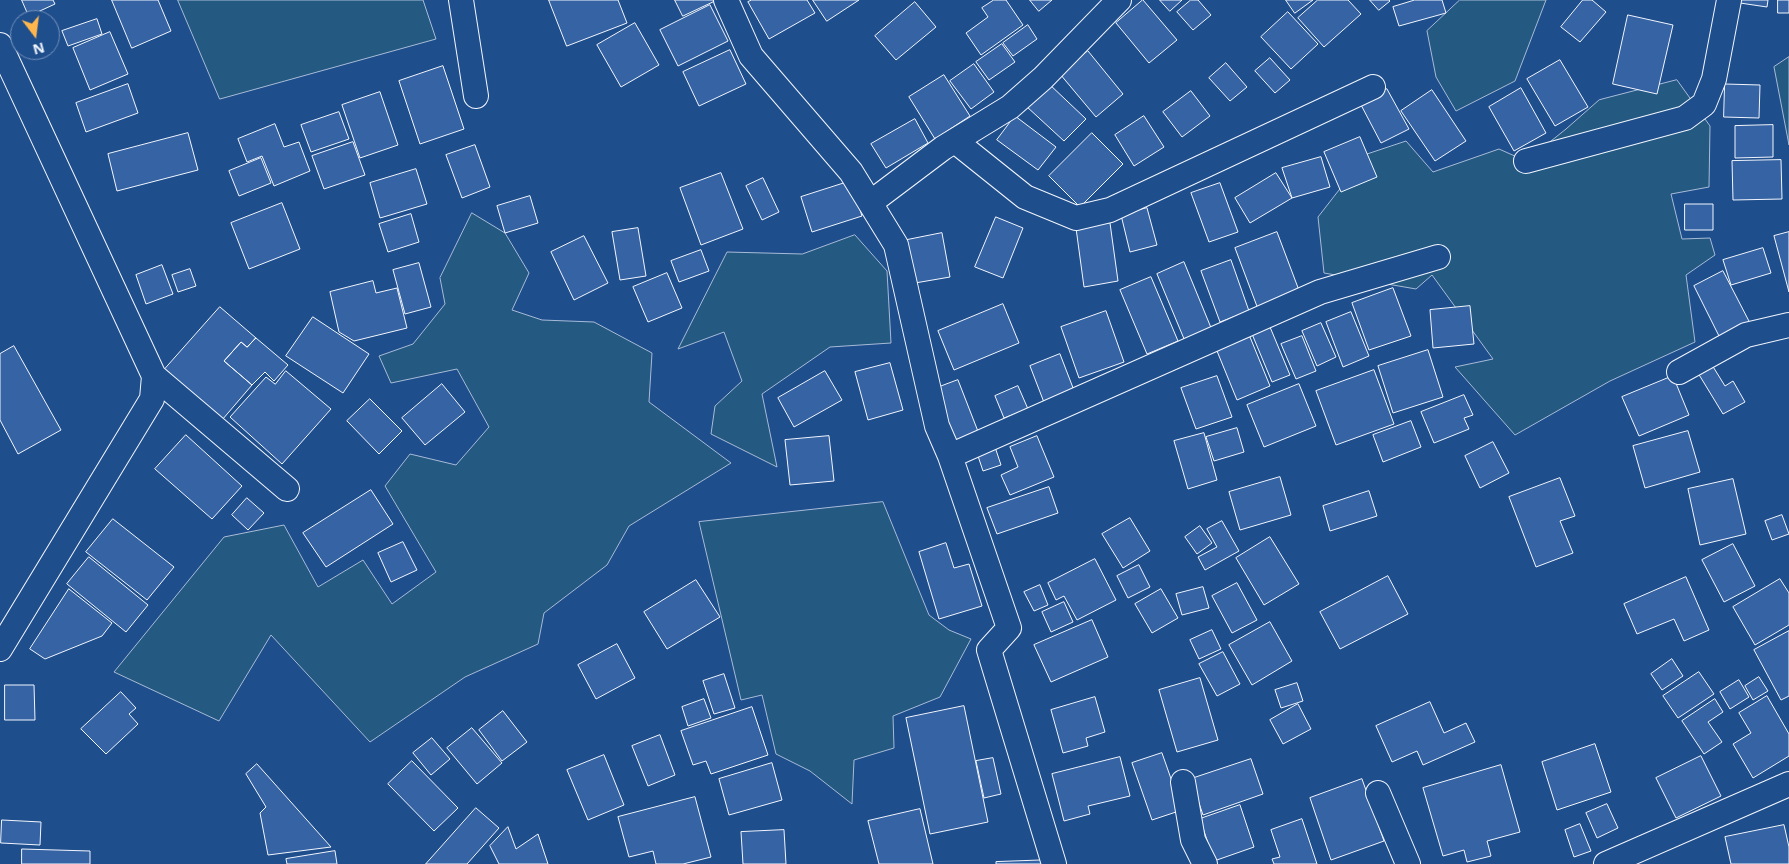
<!DOCTYPE html>
<style>
body{margin:0}
#map{position:relative;width:1789px;height:864px;overflow:hidden;background:#1f4e8c;font-family:"Noto Sans",sans-serif}
canvas{display:block}
.north{position:absolute;left:10px;top:10px;width:50px;height:50px;box-sizing:border-box;background:#1f4e8c;border:1px solid #7391ba;border-radius:50%;rotate:165deg;font-size:14px;font-weight:700;line-height:20px;text-align:center;color:#f2f6ff}
.north::after{content:'';display:block;margin:auto;width:18px;height:22px;background:#ffb74d;clip-path:polygon(50% 0,100% 100%,50% 72%,0 100%)}
</style>
<div id="map">
<canvas width="1789" height="864"></canvas>
<div class="north">N</div>
</div>
<script>
const context = document.querySelector('canvas').getContext('2d');
context.lineJoin = 'round';
function fill(path, color) { context.fillStyle = color; context.fill(path, 'evenodd'); }
function strokePath(path, color, width, dash) { context.strokeStyle = color; context.lineWidth = width; context.lineCap = dash ? 'butt' : 'round'; context.setLineDash(dash || []); context.stroke(path); }
const green = new Path2D(`
 M178 0H423L436 39 220 99Z
 M1460 0H1546L1515 81 1456 111 1436 77 1427 31Z
 M1789 57V145L1774 67Z
 M1677 80 1710 126 1709 187 1671 194 1682 239 1710 238 1715 255 1686 275 1695 342 1610 381 1515 435 1455 367 1493 359 1432 275 1416 289 1324 273 1318 217 1367 154 1406 141 1433 172 1499 149 1526 161 1566 129 1599 100Z
 M472 213 505 233 529 273 512 310 542 320 594 322 652 353 649 402 731 463 629 526 607 565 544 613 538 644 465 677 370 742 271 635 219 721 114 672 224 537 284 525 318 587 363 560 392 604 436 572 385 486 410 454 456 465 489 427 457 369 391 383 379 356 413 344 445 304 440 278Z
 M855 235 887 271 891 343 830 347 762 394 777 467 711 434 715 406 742 381 724 332 678 349 727 252 802 254Z
 M883 502 929 615 949 630 971 639 940 697 893 716 894 748 854 760 852 804 810 771 776 754 762 695 741 700 699 522Z`);
fill(green, '#245a82');
strokePath(green, '#a8bbd7', 1);
const building = new Path2D(`
 M22 0H53L55 4 29 16Z
 M112 0H158L171 31 132 48Z
 M549 0H618L627 23 567 46Z
 M675 0H717L683 16Z
 M752 0H807L815 13 769 39 748 2Z
 M813 0H859L827 21Z
 M994 0H1006L1023 25 981 55 966 33 988 17 982 8Z
 M1030 0H1052L1039 11Z
 M1143 0 1177 40 1149 63 1116 23Z
 M1160 0H1182L1170 11Z
 M1191 0H1198L1211 15 1193 30 1177 12Z
 M1286 0H1313L1295 13Z
 M1318 0H1348L1361 14 1324 47 1298 18Z
 M1370 0H1389L1390 1 1379 10Z
 M1415 0H1442L1446 13 1399 26 1393 7Z
 M1583 0H1592L1606 12 1580 42 1561 27Z
 M1740 0H1768L1767 7 1740 3Z
 M1778 0H1789V13H1778Z
 M915 2 936 27 896 60 875 36Z
 M710 5 728 41 678 66 660 30Z
 M1288 12 1318 44 1291 69 1261 37Z
 M1628 15 1673 25 1657 94 1613 84Z
 M97 19 102 34 68 46 62 31Z
 M635 23 659 65 621 87 597 45Z
 M1028 25 1037 39 1013 56 1003 43Z
 M110 32 128 74 90 90 73 48Z
 M1002 44 1015 62 989 80 976 62Z
 M730 50 746 84 699 106 683 72Z
 M1088 51 1123 94 1096 117 1060 74Z
 M1270 58 1290 80 1275 93 1255 71Z
 M1560 60 1588 107 1555 126 1527 79Z
 M1226 63 1247 87 1230 101 1209 78Z
 M974 64 994 92 971 109 950 81Z
 M443 66 464 129 420 144 399 81Z
 M944 75 970 116 935 139 909 97Z
 M1048 83 1086 119 1064 141 1026 106Z
 M128 84 138 113 86 132 76 103Z
 M1725 84 1760 85 1759 118 1724 117Z
 M1521 88 1546 133 1514 151 1489 107Z
 M1387 89 1409 129 1381 143 1360 103Z
 M1432 90 1466 141 1435 161 1401 111Z
 M1191 91 1210 116 1182 137 1163 112Z
 M380 92 398 145 360 158 342 105Z
 M339 112 349 139 311 152 301 125Z
 M1015 116 1056 147 1038 170 997 140Z
 M1144 116 1164 147 1134 166 1115 135Z
 M915 119 928 143 886 168 871 144Z
 M275 124 284 147 299 142 310 171 274 186 262 156 247 162 238 139Z
 M1773 125V157L1735 158V126Z
 M188 133 198 170 117 191 108 154Z
 M1092 133 1123 164 1080 207 1049 176Z
 M1360 137 1377 177 1341 192 1324 152Z
 M353 142 365 175 324 189 312 156Z
 M475 145 490 187 462 198 446 155Z
 M1321 157 1330 187 1292 198 1282 168Z
 M261 158 271 183 239 196 229 171Z
 M1781 160 1782 199 1733 200 1732 161Z
 M416 169 427 204 380 218 370 183Z
 M721 173 743 229 701 245 680 188Z
 M1276 173 1292 198 1250 223 1235 198Z
 M763 178 779 212 762 220 746 186Z
 M851 181 862 216 812 232 801 197Z
 M1220 183 1238 232 1209 242 1191 193Z
 M530 196 538 223 505 233 497 206Z
 M282 203 300 249 249 269 231 223Z
 M1685 204H1713V230H1685Z
 M1147 208 1157 245 1130 252 1121 215Z
 M411 214 419 242 388 252 379 224Z
 M996 217 1023 228 1003 278 975 267Z
 M1110 223 1118 281 1084 287 1076 228Z
 M638 228 646 276 620 280 612 232Z
 M1277 232 1300 293 1258 309 1235 248Z
 M1789 232V292L1774 236Z
 M942 233 950 277 915 283 907 240Z
 M584 236 608 283 574 300 551 252Z
 M1763 248 1771 273 1731 285 1723 260Z
 M701 250 709 271 679 282 671 261Z
 M1231 260 1249 311 1220 322 1201 271Z
 M1184 262 1214 335 1187 346 1157 274Z
 M419 263 431 307 405 314 393 270Z
 M162 265 173 294 146 304 136 275Z
 M190 269 196 286 178 292 172 275Z
 M1723 271 1751 325 1721 340 1694 286Z
 M667 273 682 308 648 322 633 287Z
 M1151 277 1178 341 1147 354 1120 290Z
 M373 281 376 293 397 288 407 328 354 341 339 332 330 292Z
 M1393 288 1411 336 1369 350 1352 303Z
 M1003 304 1019 343 954 370 938 331Z
 M1470 306 1474 344 1433 348 1430 310Z
 M220 307 256 338 247 347 241 342 224 361 252 385 222 420 165 369Z
 M1106 311 1124 362 1079 378 1061 327Z
 M1351 312 1369 356 1343 367 1326 322Z
 M313 317 369 354 343 393 286 356Z
 M1321 323 1336 357 1317 366 1302 331Z
 M1270 327 1290 375 1272 382 1252 334Z
 M1302 336 1316 371 1296 379 1281 344Z
 M1250 337 1270 386 1237 400 1217 351Z
 M256 338 288 365 274 381 265 372 252 385 224 361 241 342 247 347Z
 M14 346 61 430 18 454 0 420V354Z
 M1428 350 1443 397 1393 413 1378 366Z
 M1060 354 1075 393 1045 405 1030 366Z
 M890 363 903 410 868 420 855 372Z
 M1712 365 1725 386 1733 381 1745 402 1723 414 1698 373Z
 M1374 370 1394 424 1336 445 1316 391Z
 M286 371 331 409 282 464 230 417 266 377 275 384Z
 M825 371 842 400 794 427 778 398Z
 M1217 376 1232 417 1196 429 1181 388Z
 M1673 376 1689 415 1639 436 1622 397Z
 M958 380 979 434 954 443 934 389Z
 M442 384 465 412 425 445 402 418Z
 M1299 384 1316 426 1264 447 1247 405Z
 M1018 386 1028 409 1004 418 995 396Z
 M1464 395 1473 415 1464 418 1469 429 1434 443 1421 412Z
 M370 399 402 431 379 454 347 421Z
 M1411 421 1421 447 1383 462 1373 435Z
 M1237 428 1244 452 1214 461 1206 437Z
 M1688 431 1700 472 1645 488 1633 446Z
 M1204 433 1217 480 1188 489 1174 441Z
 M186 435 242 486 212 519 155 469Z
 M829 436 834 481 790 485 785 440Z
 M1037 436 1054 477 1010 495 1001 475 1018 467 1010 447Z
 M1493 442 1509 473 1480 488 1465 456Z
 M995 447 1001 465 983 471 977 453Z
 M1280 477 1291 515 1240 530 1229 492Z
 M1560 478 1575 516 1560 521 1573 553 1536 567 1509 497Z
 M1733 479 1746 534 1700 545 1688 489Z
 M1049 487 1058 513 997 534 987 508Z
 M371 490 393 524 326 567 303 533Z
 M1369 491 1377 516 1330 531 1323 506Z
 M247 498 264 513 248 530 232 515Z
 M1782 515 1789 534 1772 540 1765 521Z
 M1130 518 1150 551 1123 568 1102 534Z
 M113 519 174 567 147 600 86 552Z
 M1222 521 1239 551 1205 570 1198 557 1217 547 1207 529Z
 M1200 526 1212 543 1197 554 1185 537Z
 M1270 537 1299 584 1264 605 1236 558Z
 M403 542 417 570 391 582 378 553Z
 M946 543 954 568 969 564 982 606 939 619 919 552Z
 M1733 544 1755 586 1724 602 1702 560Z
 M89 557 148 605 126 632 67 584Z
 M1095 559 1116 600 1077 620 1064 596 1056 600 1048 583Z
 M1139 565 1150 587 1128 598 1117 576Z
 M1388 576 1408 614 1340 649 1320 612Z
 M1686 577 1709 630 1684 641 1674 619 1637 634 1624 604Z
 M1780 579 1789 593V625L1755 645 1733 607Z
 M696 580 720 617 667 649 644 612Z
 M1237 583 1257 620 1232 633 1212 596Z
 M1040 585 1048 605 1034 611 1024 592Z
 M1203 587 1209 608 1182 615 1176 594Z
 M69 589 112 623 102 636 45 659 30 649Z
 M1161 589 1178 618 1152 633 1135 604Z
 M1064 602 1073 622 1051 632 1042 612Z
 M1092 620 1108 657 1051 682 1034 645Z
 M1270 622 1292 661 1252 685 1229 645Z
 M1212 630 1221 649 1199 659 1190 640Z
 M1789 631V696L1781 700 1754 650Z
 M617 644 635 678 596 699 578 665Z
 M1223 652 1240 684 1217 696 1199 664Z
 M1672 659 1683 676 1662 690 1651 674Z
 M1699 672 1714 694 1678 718 1663 696Z
 M724 674 735 708 714 714 703 681Z
 M1759 677 1768 691 1753 700 1745 686Z
 M1200 678 1218 740 1177 752 1159 690Z
 M1739 680 1749 697 1730 709 1720 692Z
 M1297 683 1303 701 1281 708 1275 690Z
 M5 685H34L35 720H5Z
 M121 692 136 708 129 714 138 724 106 754 81 729Z
 M1767 696 1789 734V756L1753 778 1733 744 1751 733 1739 713Z
 M1095 697 1105 732 1086 738 1088 746 1063 753 1051 710Z
 M704 699 711 718 688 726 682 707Z
 M1715 699 1723 712 1708 722 1722 742 1704 754 1682 721Z
 M1430 702 1444 733 1466 723 1475 742 1423 765 1417 751 1392 762 1376 726Z
 M1298 704 1311 729 1283 744 1270 720Z
 M964 706 988 822 930 834 906 718Z
 M752 707 768 755 711 774 706 761 693 765 681 731Z
 M503 711 527 742 502 761 479 730Z
 M472 728 502 763 477 784 447 748Z
 M660 735 675 775 648 786 632 746Z
 M432 738 450 759 431 775 413 753Z
 M1595 744 1611 792 1557 810 1542 762Z
 M1162 753 1182 810 1152 820 1132 763Z
 M604 755 624 805 588 820 567 770Z
 M1701 756 1721 796 1676 818 1656 778Z
 M1120 757 1130 796 1088 806 1090 814 1064 821 1052 774Z
 M993 758 1001 794 984 798 976 761Z
 M1251 759 1263 794 1203 815 1191 779Z
 M412 761 458 808 434 831 388 784Z
 M772 763 782 800 729 815 719 779Z
 M257 764 331 847 268 855 260 813 266 807 246 774Z
 M1501 765 1520 832 1487 841 1491 856 1467 862 1464 850 1443 856 1423 788Z
 M1362 779 1384 841 1331 860 1310 798Z
 M695 797 711 857 683 864H656L653 851 629 857 618 817Z
 M1607 804 1618 828 1597 838 1586 813Z
 M1240 805 1254 847 1214 861 1200 819Z
 M476 808 499 828 467 864H426Z
 M920 809 933 864H879L868 821Z
 M1302 819 1317 864H1274L1272 859 1280 857 1271 830Z
 M2 820 41 822 40 845 1 843Z
 M1580 824 1591 851 1574 857 1565 830Z
 M1784 825 1789 847V864H1731L1725 837Z
 M508 827 516 849 538 834 548 864H499L490 846Z
 M784 830 786 864H743L741 832Z
 M22 849 90 851V864H22Z
 M335 851 337 864H287L286 859Z
 M1051 860V864H996V862Z`);
fill(building, '#3563a3');
strokePath(building, '#f2f6ff', 1);
const street = new Path2D(`
 M461 0 476 96
 M726 0 751 56 851 172 896 245 937 426 950 456 1009 628 989 650 1054 864
 M0 45 154 376 152 399 0 649
 M955 141 1025 197 1076 218 1110 210 1373 87
 M1526 161 1685 118 1704 104 1714 79 1729 0
 M870 203 943 148 1010 107 1043 78 1119 0
 M1679 372 1746 335 1789 325
 M154 376 287 489
 M950 456 1320 292 1438 257
 M1183 782 1193 840 1205 864
 M1378 793 1408 864
 M1606 864 1789 784`);
strokePath(street, '#f2f6ff', 26);
strokePath(street, '#1f4e8c', 24);
</script>
